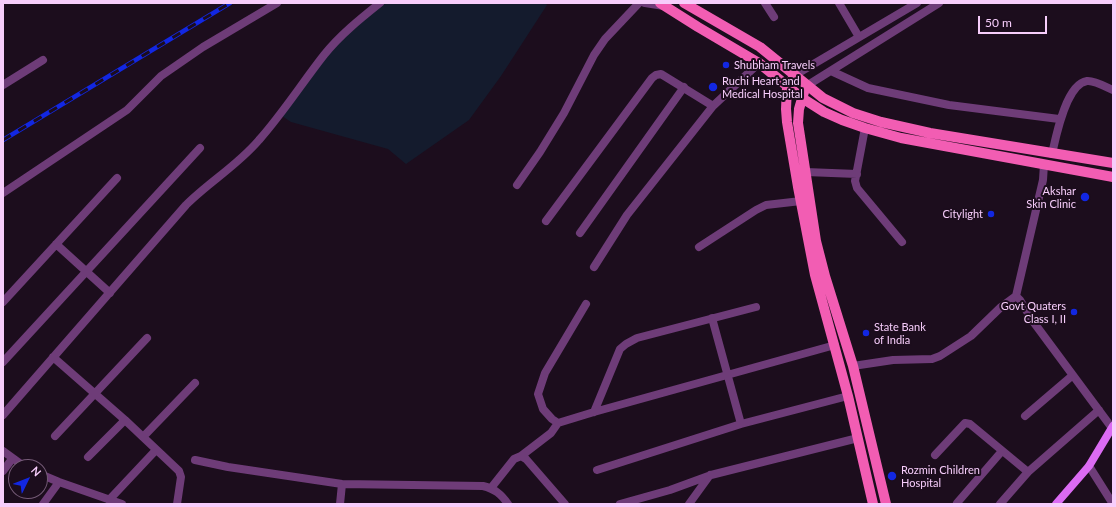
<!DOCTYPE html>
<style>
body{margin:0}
#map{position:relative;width:1116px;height:507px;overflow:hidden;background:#1c0d1d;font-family:Lato,sans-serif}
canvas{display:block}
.frame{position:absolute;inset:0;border:4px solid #f7cdfb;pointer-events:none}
.north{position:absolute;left:8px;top:459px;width:40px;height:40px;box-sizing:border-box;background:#1c0d1d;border:1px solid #745a76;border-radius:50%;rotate:47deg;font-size:11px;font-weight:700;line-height:16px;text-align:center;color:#f7cdfb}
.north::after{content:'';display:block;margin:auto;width:14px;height:18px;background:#1227e2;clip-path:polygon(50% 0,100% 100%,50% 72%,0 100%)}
.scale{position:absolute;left:978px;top:16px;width:69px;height:18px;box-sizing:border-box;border:2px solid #f7cdfb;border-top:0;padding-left:5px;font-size:12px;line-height:14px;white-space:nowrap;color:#f7cdfb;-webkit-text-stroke:3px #1c0d1d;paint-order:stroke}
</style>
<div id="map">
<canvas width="1116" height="507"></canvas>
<div class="frame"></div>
<div class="north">N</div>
<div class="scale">50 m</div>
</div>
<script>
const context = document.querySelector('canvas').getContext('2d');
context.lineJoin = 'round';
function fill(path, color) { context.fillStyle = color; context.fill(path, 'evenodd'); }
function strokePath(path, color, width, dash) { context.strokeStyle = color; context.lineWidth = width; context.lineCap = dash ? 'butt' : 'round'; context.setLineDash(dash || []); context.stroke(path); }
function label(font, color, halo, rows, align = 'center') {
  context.font = font + ' Lato,sans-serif'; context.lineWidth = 4; context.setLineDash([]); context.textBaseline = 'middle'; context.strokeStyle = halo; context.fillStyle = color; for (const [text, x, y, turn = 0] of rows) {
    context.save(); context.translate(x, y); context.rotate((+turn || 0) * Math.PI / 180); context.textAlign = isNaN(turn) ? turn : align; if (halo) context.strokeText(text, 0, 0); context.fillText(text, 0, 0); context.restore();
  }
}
fill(new Path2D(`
 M380 3H545L547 5 501 76 469 120 406 164 388 149 291 122 282 116 340 39Z`), '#141b2d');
strokePath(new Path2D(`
 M645 3 664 6
 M765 3 774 17
 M839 3 859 37
 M831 71 868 88 949 105 1059 119
 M795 75 917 3
 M3 85 43 60
 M808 85 939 3
 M865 128 855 181 857 188 902 242
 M1052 154C1056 136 1066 84 1087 81 1094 80 1106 87 1113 90
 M1044 164 1043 180 1016 296 1020 300 1032 320 1112 428
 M806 172 857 174
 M517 185 540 152 564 113 594 55 605 39 639 3
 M3 193 127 110 161 76 203 47 277 3
 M546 221 652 78 656 75 661 74 713 106
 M580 233 684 87
 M56 244 110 293
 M699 247 756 210 766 205 801 201
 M594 267 627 215 713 106 759 63
 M3 302 117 178
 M586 304 545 373 538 394 543 409 552 419 558 423 594 412 835 345
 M712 318 741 424
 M53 357 125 420 179 471 181 477 177 504
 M3 362 200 148
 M853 366 893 360 932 359 940 356 971 336 1001 307 1016 296
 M594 412 620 349 626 344 637 338 756 307
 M3 415 186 205C209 182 238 165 259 140 283 113 302 83 324 55 340 35 360 19 380 3
 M1025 416 1073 375
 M55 436 147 338
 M143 437 195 383
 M3 451 25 467
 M935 455 965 423 970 424 1028 472
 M521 456 551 433 558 423
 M88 457 125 420
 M195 460 228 467 342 484 483 486C495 489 501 494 508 504
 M1089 466 1113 504
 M597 470 741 424 848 396
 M3 471 12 459
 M40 474 59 482 122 504
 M491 488 514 459 521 456 526 459 565 504
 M109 500 156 450
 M957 503 1002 451
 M43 504 59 482
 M340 504 342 484
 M620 504 670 490 711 475 858 438
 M689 504 710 475
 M1000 504 1028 472 1099 410`), '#6e3c78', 8);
strokePath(new Path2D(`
 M1056 504 1089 466 1113 426`), '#db6bf3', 8);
strokePath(new Path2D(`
 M660 3 698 27 759 63 802 98 824 112 842 120 865 128 901 138 1113 177
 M684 3 760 47 823 98 853 113 881 122 930 133 1113 163
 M795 75 787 87 786 109 787 122 798 187 815 275 848 396 873 504
 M804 92 799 109 798 123 816 241 825 276 853 366 886 504`), '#f25db3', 10);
const rail = new Path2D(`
 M3 140 230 3`);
strokePath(rail, '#1227e2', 4.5);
strokePath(rail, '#1c0d1d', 3, [9]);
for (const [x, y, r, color] of [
 [726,65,4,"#1227e2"],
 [713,87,5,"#1227e2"],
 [1085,197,5,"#1227e2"],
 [991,214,4,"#1227e2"],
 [1074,312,4,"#1227e2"],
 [866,333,4,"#1227e2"],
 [892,476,5,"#1227e2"]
]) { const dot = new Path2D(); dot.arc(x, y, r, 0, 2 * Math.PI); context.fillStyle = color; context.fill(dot); strokePath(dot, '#1c0d1d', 1.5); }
label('11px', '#f7cdfb', '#1c0d1d', [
 ["Shubham Travels",734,65],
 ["Ruchi Heart and",722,81],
 ["Medical Hospital",722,94],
 ["Akshar",1076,191,"right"],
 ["Skin Clinic",1076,204,"right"],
 ["Citylight",983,214,"right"],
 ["Govt Quaters",1066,306,"right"],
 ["Class I, II",1066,319,"right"],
 ["State Bank",874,327],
 ["of India",874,340],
 ["Rozmin Children",901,470],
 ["Hospital",901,483]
], 'left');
</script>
